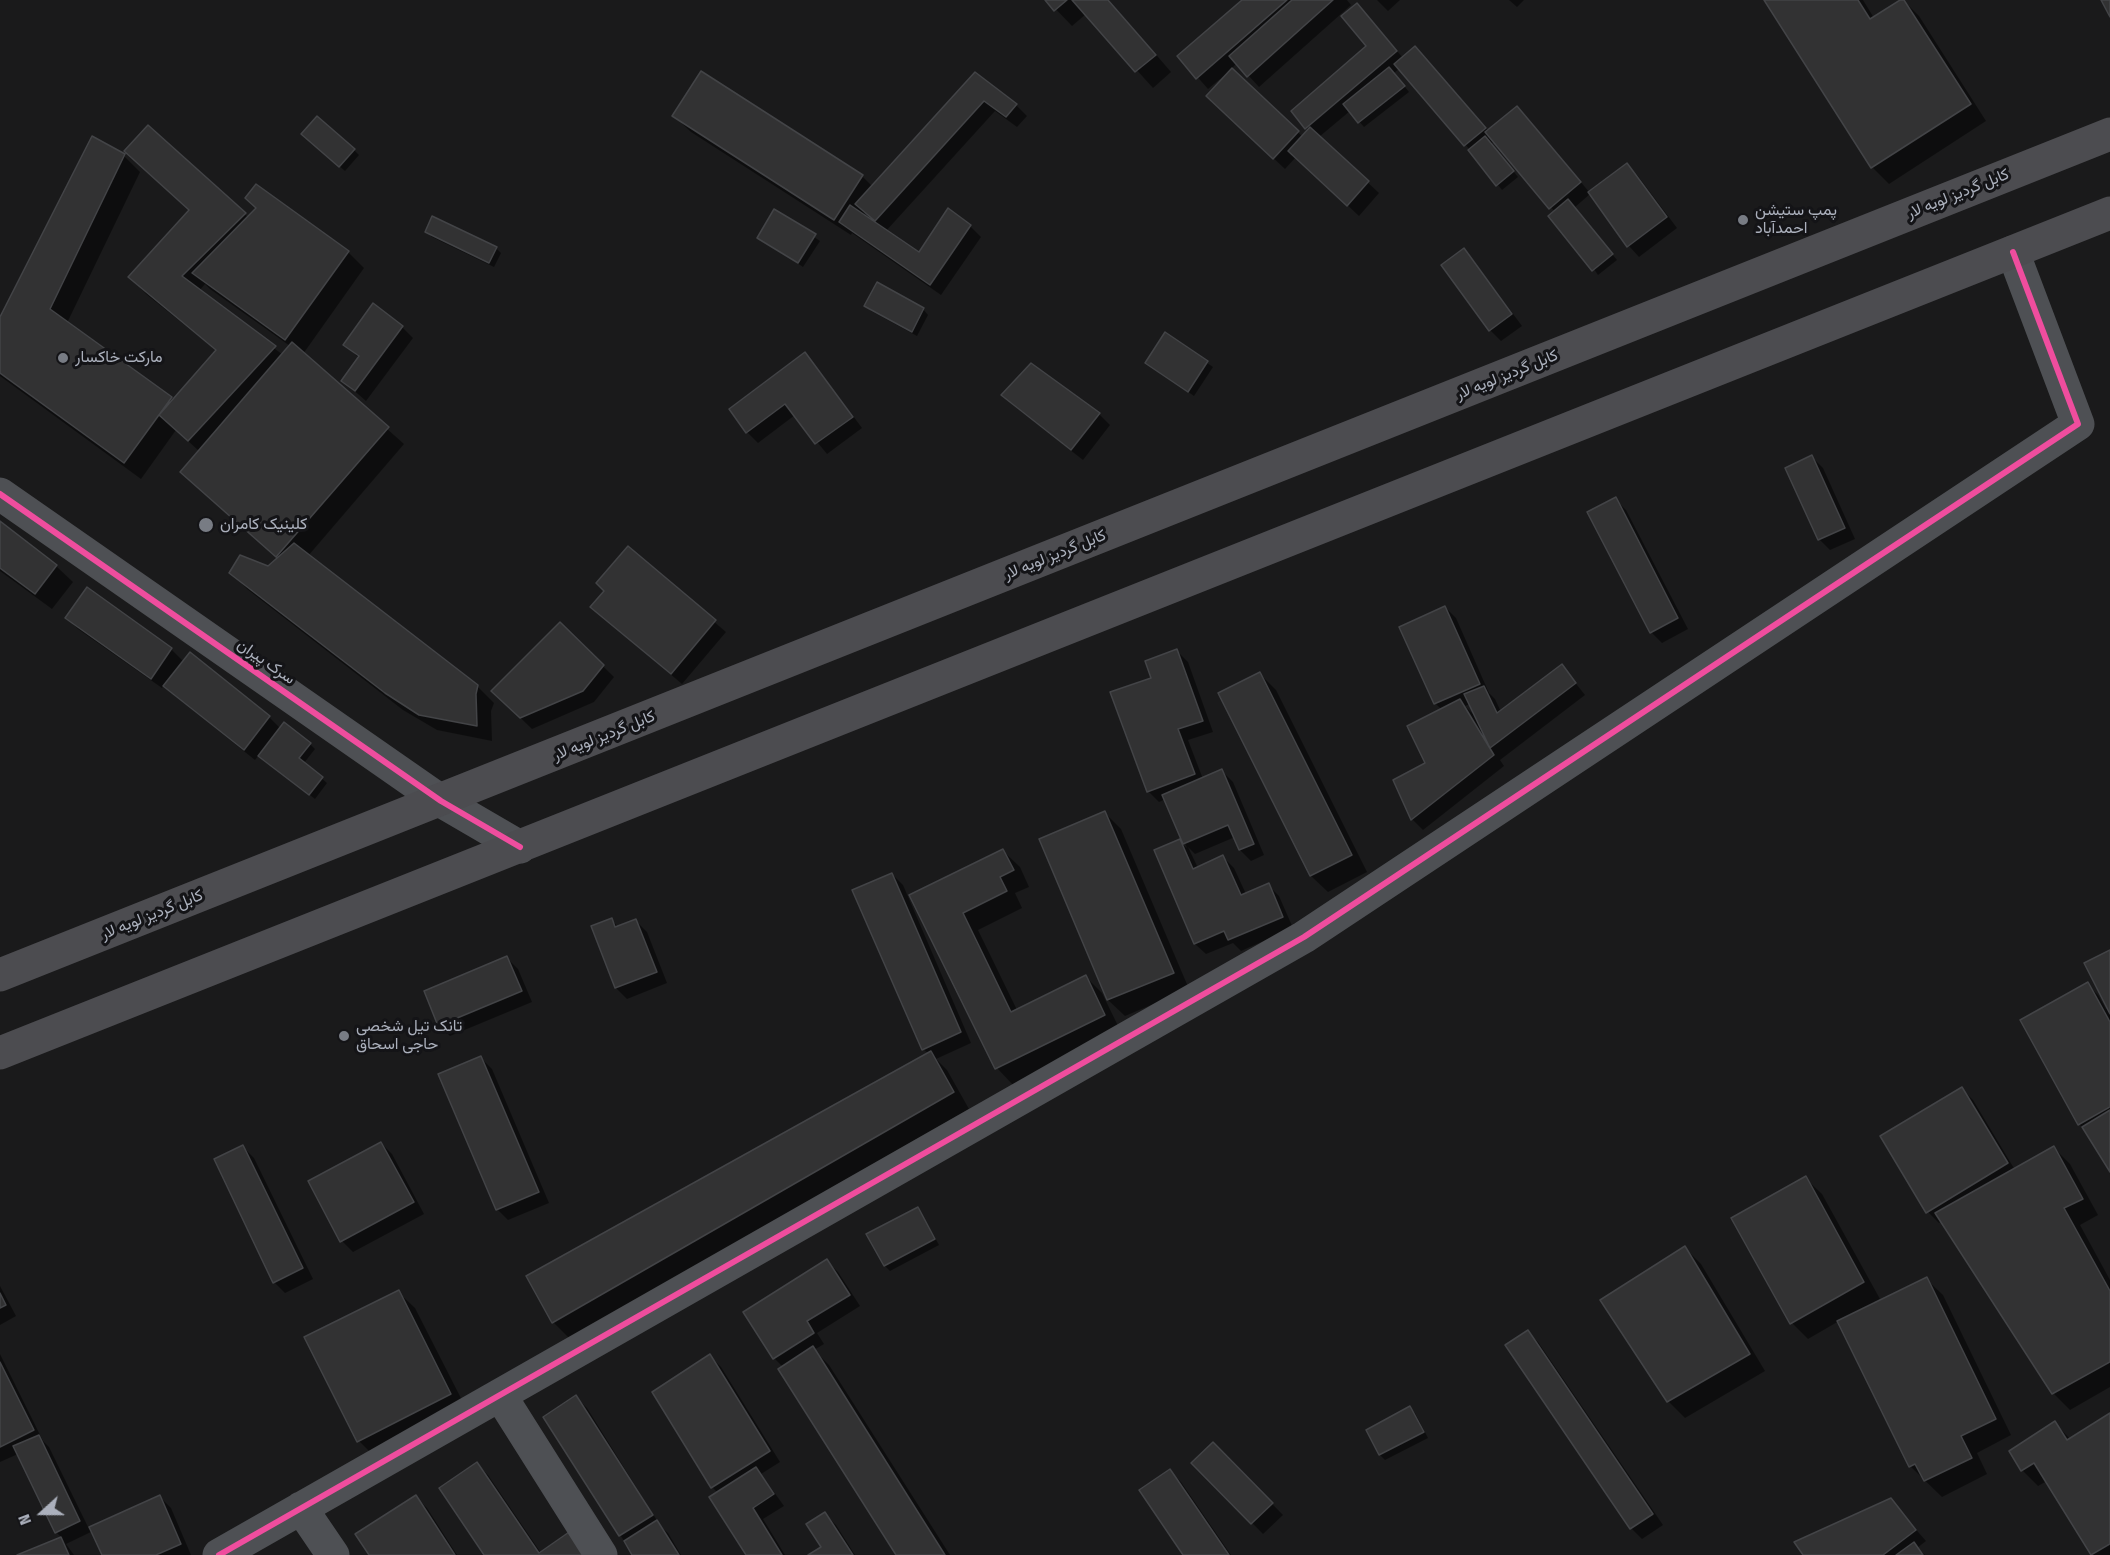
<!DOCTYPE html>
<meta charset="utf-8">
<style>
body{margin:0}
#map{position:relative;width:2110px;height:1555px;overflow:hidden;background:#1a1a1b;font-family:"Fira Sans Condensed",sans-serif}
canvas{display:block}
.north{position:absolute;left:12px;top:1483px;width:60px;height:60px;-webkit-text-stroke:4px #141417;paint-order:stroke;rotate:249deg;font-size:16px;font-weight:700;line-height:24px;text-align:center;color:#abb0bc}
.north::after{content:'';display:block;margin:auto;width:21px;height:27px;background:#abb0bc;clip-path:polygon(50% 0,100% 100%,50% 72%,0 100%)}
</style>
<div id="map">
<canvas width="2110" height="1555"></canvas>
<div class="north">N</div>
</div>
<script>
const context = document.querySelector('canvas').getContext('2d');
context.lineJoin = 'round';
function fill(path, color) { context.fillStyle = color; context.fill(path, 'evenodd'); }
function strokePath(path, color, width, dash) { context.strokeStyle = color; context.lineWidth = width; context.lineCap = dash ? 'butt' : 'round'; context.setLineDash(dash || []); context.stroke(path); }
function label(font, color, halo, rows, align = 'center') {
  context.font = font + ' "Fira Sans Condensed",Vazirmatn,sans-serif'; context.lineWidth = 6; context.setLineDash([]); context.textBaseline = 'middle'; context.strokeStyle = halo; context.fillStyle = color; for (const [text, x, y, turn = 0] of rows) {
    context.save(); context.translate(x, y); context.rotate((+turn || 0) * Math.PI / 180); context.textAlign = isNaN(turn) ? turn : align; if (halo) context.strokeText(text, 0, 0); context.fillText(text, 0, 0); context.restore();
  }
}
fill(new Path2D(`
 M1047 0H1109L1171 72 1153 88 1086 14 1072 26Z
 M1244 0H1347L1351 5 1259 87 1237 63 1231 69 1303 137 1309 131 1306 128 1368 47 1367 16 1403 58 1415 48 1489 131 1527 118 1590 193 1627 165 1638 176 1677 228 1639 257 1629 246 1590 194 1574 208 1617 260 1598 275 1555 212 1494 141 1491 144 1518 177 1502 190 1470 150 1400 68 1394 73 1409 92 1364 127 1350 111 1319 137 1379 193 1359 216 1296 157 1285 169 1219 107 1227 75 1226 74 1208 89 1179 56Z
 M1377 0H1400L1388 11Z
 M1509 0H1524L1517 7Z
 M1765 0H1863L1874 18 1903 0 1919 16 1986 121 1889 184 1872 167Z
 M975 74 1016 105 1027 116 1017 127 995 111 886 231 919 254 970 226 981 237 941 295 852 233 851 235 691 132 674 116 862 176 873 187ZM866 212 876 222 875 224 863 215Z
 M148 127 249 218 348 252 364 268 303 354 404 444 308 556 477 686 494 703 491 711 492 741 437 730 403 710 247 589 231 572 269 568 278 559 182 472 199 451 176 430 141 479 0 376V320L124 156 140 172 67 323 173 401 217 351 146 294 130 277 191 211ZM205 284 210 289 290 346 283 355 199 291Z
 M308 139 354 150 359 155 345 171Z
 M775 211 820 241 803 267 759 237Z
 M427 232 496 248 501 253 494 267 432 237Z
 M1463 250 1474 261 1522 326 1501 341 1490 330 1443 265Z
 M878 284 923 309 928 315 917 336 871 311 866 306Z
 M402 327 413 338 366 401 343 381 359 358 345 345Z
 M1165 334 1213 367 1194 396 1147 363Z
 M805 354 815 365 862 428 827 454 795 415 758 443 747 432Z
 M1031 365 1099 414 1110 425 1083 460 1014 406 1003 395Z
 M1812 457 1823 468 1855 539 1830 550 1819 539Z
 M1615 499 1626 510 1688 629 1662 643 1651 632Z
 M0 523 56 566 73 582 52 609 0 571Z
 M628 548 726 632 682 684 603 617 606 591Z
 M88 589 171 649 184 662 190 654 269 717 281 729 310 744 315 749 304 763 327 783 315 799 259 755 255 760 176 697 164 685 162 688 78 629 67 618Z
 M1445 607 1456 618 1489 693 1495 699 1501 712 1562 666 1585 695 1500 760 1504 766 1423 830 1412 819 1395 781 1427 764 1442 710 1435 703ZM1470 704 1476 717 1465 706Z
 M560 624 614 677 594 702 532 729 493 691Z
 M1177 651 1188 662 1213 732 1188 740 1203 779 1222 771 1233 782 1264 855 1251 861 1240 850 1235 837 1195 854 1188 847 1198 868 1223 857 1234 868 1246 894 1268 885 1279 896 1293 928 1241 951 1233 943 1206 954 1195 944 1156 851 1179 841 1187 848 1166 799 1159 802 1148 791 1153 679Z
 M1260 674 1276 690 1367 872 1328 892 1311 876 1220 694Z
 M1105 813 1121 829 1189 989 1125 1016 1108 1000 1041 840Z
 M1003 851 1020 867 1029 887 1015 893 1022 908 978 930 1017 1010 1086 977 1102 993 1121 1032 1013 1085 997 1068 911 896Z
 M892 874 903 885 971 1043 936 1059 947 1070 969 1109 569 1338 553 1322 929 1054 923 1049Z
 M611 919 619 928 636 921 647 932 667 983 627 999 616 988 593 926Z
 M2110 952V1169L2086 1131 2079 1124 2087 984 2098 995 2106 1009 2109 1008Z
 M507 958 518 969 532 1002 450 1036 439 1025Z
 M481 1058 492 1069 549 1203 508 1220 497 1209Z
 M1962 1089 1973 1100 2015 1170 2054 1148 2070 1164 2098 1215 2080 1225 2110 1280V1387L2070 1410 2053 1393 1942 1221 1939 1223 1928 1212Z
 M381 1143 392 1154 424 1214 353 1252 342 1241Z
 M243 1147 254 1158 313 1279 285 1293 274 1282Z
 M1805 1178 1822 1194 1880 1299 1874 1302 1875 1304 1926 1279 1943 1295 2011 1435 1977 1453 1987 1474 1942 1497 1910 1466 1839 1321 1808 1339 1792 1323Z
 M917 1209 922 1214 939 1245 890 1271 885 1266Z
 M1685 1248 1701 1264 1765 1371 1685 1418 1668 1401 1602 1300Z
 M827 1261 838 1272 860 1306 817 1333 824 1344 814 1350 829 1365 950 1555H898L783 1367 774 1358Z
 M0 1286 16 1316 0 1325Z
 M398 1292 415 1308 467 1410 375 1457 359 1441Z
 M1528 1332 1538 1342 1663 1525 1642 1539 1631 1528 1507 1345Z
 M0 1354 43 1441 49 1447 89 1529 160 1497 171 1508 191 1555H103L93 1531 66 1544 74 1555H21L62 1538 56 1532 18 1454 0 1462Z
 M710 1356 721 1367 780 1462 761 1474 784 1506 763 1519 785 1555H748L718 1493 712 1487Z
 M576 1397 587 1408 661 1527 668 1533 681 1555H634L620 1535Z
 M1410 1408 1415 1413 1428 1438 1385 1460 1380 1455 1368 1430Z
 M2110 1415V1555H2093L2047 1481 2038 1486 2022 1470 2055 1423 2071 1440Z
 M1213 1444 1283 1515 1263 1534 1193 1463Z
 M477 1464 488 1475 541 1553 590 1555H486Z
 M1170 1471 1181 1482 1231 1555H1184Z
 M416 1497 427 1508 457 1555H371Z
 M1890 1500 1926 1541 1917 1548 1925 1555H1805Z
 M825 1514 836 1525 855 1555H811L823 1547Z`), '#0007');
const building = new Path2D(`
 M1045 0H1067L1054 11Z
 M1072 0H1108L1156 55 1135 72Z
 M1242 0H1287L1196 79 1177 56Z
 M1292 0H1333L1247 77 1229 56Z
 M1764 0H1858L1870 19 1900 0H1904L1971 104 1871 168Z
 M2101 0H2110V17Z
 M1357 3 1397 51 1305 129 1291 111 1366 46 1341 16Z
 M1415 46 1486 128 1464 146 1394 64Z
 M1389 67 1405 86 1358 123 1343 104Z
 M1232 68 1299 131 1273 159 1206 96Z
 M701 71 863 175 834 220 672 116Z
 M975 72 1017 104 1006 117 984 101 875 221 855 204Z
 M1517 106 1581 182 1549 209 1485 132Z
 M317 116 355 149 339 167 301 134Z
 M148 125 246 213 182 276 276 346 188 441 159 415 216 350 128 277 189 210 124 151Z
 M1310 127 1369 181 1347 206 1288 151Z
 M92 136 125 154 50 309 172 397 124 463 0 373V317Z
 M1485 136 1514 171 1496 186 1468 150Z
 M1627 163 1667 217 1627 247 1588 192Z
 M256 184 349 251 285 340 192 273 256 208 245 198Z
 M1568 199 1613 254 1592 271 1548 216Z
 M850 205 919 252 948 208 971 225 930 285 839 222Z
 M774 209 816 234 798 263 757 238Z
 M432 216 497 247 489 263 425 232Z
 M1464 248 1512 314 1489 331 1441 265Z
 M877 282 924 308 912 332 864 306Z
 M373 303 403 326 355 391 341 381 359 356 343 345Z
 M1165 332 1208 361 1188 392 1145 363Z
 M292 342 389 427 276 557 180 472Z
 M805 352 853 417 815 444 785 404 746 433 729 409Z
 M1031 363 1100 413 1071 450 1001 395Z
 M1812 455 1845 528 1818 540 1785 468Z
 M1616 497 1678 618 1650 633 1587 512Z
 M0 521 57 565 35 594 0 568Z
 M294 543 478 685 476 694 477 726 419 715 385 693 229 573 240 555 268 566Z
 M628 546 716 620 671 674 590 607 604 591 596 583Z
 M87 587 172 648 151 679 65 618Z
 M1445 606 1480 684 1434 704 1399 627Z
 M560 622 604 665 583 691 520 718 491 691Z
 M1177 649 1203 721 1178 729 1195 774 1147 792 1110 692 1151 678 1145 661Z
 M190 652 270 716 244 750 163 686Z
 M1562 664 1576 683 1490 748 1464 694 1484 686 1497 713Z
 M1260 672 1352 855 1310 876 1218 693Z
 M1460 699 1494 755 1411 820 1393 780 1425 763 1407 726Z
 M284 722 311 743 299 758 323 777 309 795 258 756Z
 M1222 769 1254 844 1239 850 1228 825 1183 844 1162 795Z
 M1105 811 1174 973 1107 1000 1039 839Z
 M1180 839 1193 869 1223 855 1241 895 1269 883 1283 917 1228 940 1224 931 1194 944 1154 850Z
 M1003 849 1014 870 1000 877 1007 891 963 913 1011 1012 1086 975 1105 1015 995 1069 909 895Z
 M892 873 961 1032 922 1050 852 890Z
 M612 918 615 927 636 919 657 972 615 988 591 926Z
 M2110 950V1014L2084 963Z
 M507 956 522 991 438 1026 424 991Z
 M2088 982 2110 1022V1107L2078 1125 2020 1020Z
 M931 1051 954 1092 552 1323 526 1276Z
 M481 1056 539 1192 496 1210 438 1074Z
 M1962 1087 2008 1163 1926 1213 1880 1136Z
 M2110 1110V1172L2082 1127Z
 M381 1142 414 1202 340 1242 308 1181Z
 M243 1145 303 1268 273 1283 214 1159Z
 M2054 1146 2083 1199 2064 1208 2110 1291V1362L2052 1394 1935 1213Z
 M1806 1176 1864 1282 1790 1324 1731 1218Z
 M918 1207 935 1239 884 1266 866 1234Z
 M1685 1246 1750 1354 1667 1402 1600 1300Z
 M827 1259 850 1295 807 1321 814 1333 773 1359 743 1312Z
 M1927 1277 1996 1419 1961 1436 1972 1458 1924 1481 1915 1464 1909 1467 1837 1321Z
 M399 1290 451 1394 357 1442 304 1337Z
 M0 1293 6 1305 0 1308Z
 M1528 1330 1653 1514 1630 1529 1505 1345Z
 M813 1346 945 1555H896L778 1369Z
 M710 1354 770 1451 711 1488 652 1392Z
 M0 1362 34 1430 0 1447Z
 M576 1395 653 1515 619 1536 543 1417Z
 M1410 1406 1424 1432 1379 1455 1366 1430Z
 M2110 1413V1544L2091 1555 2034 1463 2021 1471 2009 1451 2055 1421 2067 1440Z
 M39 1435 80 1521 55 1533 13 1446Z
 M1213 1442 1273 1503 1251 1524 1191 1463Z
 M477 1462 539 1553 572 1530 588 1555H484L439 1488Z
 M756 1467 774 1494 753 1508 782 1555H746L709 1497Z
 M1170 1469 1229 1555H1183L1139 1490Z
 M160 1495 181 1544 156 1555H102L89 1527Z
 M416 1495 455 1555H369L355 1534Z
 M1891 1498 1916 1530 1883 1555H1803L1794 1542Z
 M825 1512 853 1555H808L821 1547 806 1524Z
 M657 1520 679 1555H632L624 1541Z
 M61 1537 69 1555H17Z
 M1914 1542 1923 1555H1896Z`);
fill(building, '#323233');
strokePath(building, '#434447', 1.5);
strokePath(new Path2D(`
 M500 1395 601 1555
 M301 1508 333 1555
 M219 1555 1304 937 2078 424 2013 252`), '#4e5054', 33);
strokePath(new Path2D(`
 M0 494 441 801 520 847`), '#4e5054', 33);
strokePath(new Path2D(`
 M0 975 2110 134
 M0 1053 2110 213`), '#4c4c50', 33);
strokePath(new Path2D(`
 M0 494 441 801 520 847
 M219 1555 1304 937 2078 424 2013 252`), '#ef4d9e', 6);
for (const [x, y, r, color] of [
 [1743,220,6,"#787c84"],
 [63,358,6,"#787c84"],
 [206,525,8,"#787c84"],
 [344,1036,6,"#787c84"]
]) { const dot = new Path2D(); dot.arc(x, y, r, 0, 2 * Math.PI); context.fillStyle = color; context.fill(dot); strokePath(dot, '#141417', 2); }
label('16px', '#abb0bc', '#141417', [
 ["کابل گردیز لویه لار",1958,194,-22],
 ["کابل گردیز لویه لار",1507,375,-22],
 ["کابل گردیز لویه لار",1055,555,-22],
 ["سرک پیران",266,662,35],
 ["کابل گردیز لویه لار",604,736,-22],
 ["کابل گردیز لویه لار",152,915,-22]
]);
label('16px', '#abb0bc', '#141417', [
 ["پمپ ستیشن",1755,211],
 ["احمدآباد",1755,229],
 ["مارکت خاکسار",75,358],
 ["کلینیک کامران",220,525],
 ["تانک تیل شخصی",356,1027],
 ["حاجی اسحاق",356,1045]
], 'left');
</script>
